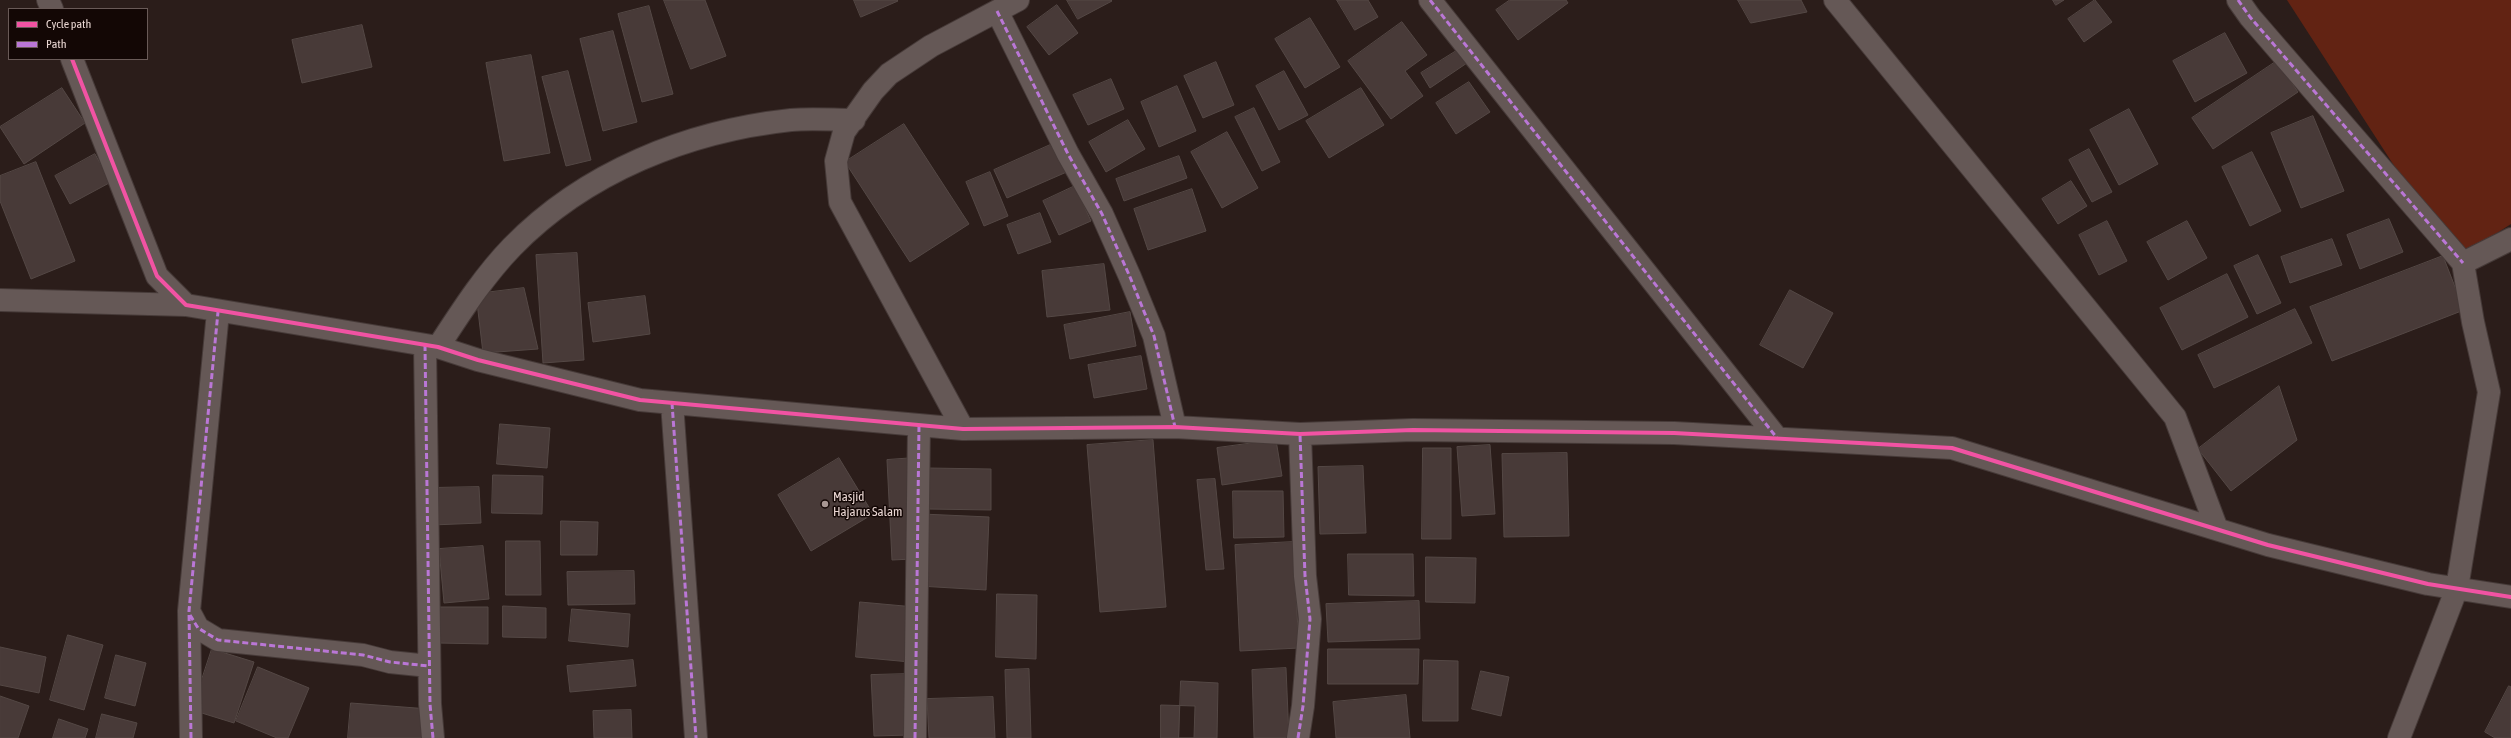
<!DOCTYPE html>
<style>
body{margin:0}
#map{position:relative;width:2511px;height:738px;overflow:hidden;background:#2b1d1a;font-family:"Asap Condensed",sans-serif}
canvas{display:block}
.legend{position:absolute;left:8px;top:8px;width:140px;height:52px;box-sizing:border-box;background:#130705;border:1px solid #695a57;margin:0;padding:5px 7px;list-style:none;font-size:12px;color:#ead7d3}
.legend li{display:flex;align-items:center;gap:8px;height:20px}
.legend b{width:20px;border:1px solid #695a57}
</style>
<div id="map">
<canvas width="2511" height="738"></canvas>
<ul class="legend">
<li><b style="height:5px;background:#f153a3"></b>Cycle path</li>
<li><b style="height:5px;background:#ba77d6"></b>Path</li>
</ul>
</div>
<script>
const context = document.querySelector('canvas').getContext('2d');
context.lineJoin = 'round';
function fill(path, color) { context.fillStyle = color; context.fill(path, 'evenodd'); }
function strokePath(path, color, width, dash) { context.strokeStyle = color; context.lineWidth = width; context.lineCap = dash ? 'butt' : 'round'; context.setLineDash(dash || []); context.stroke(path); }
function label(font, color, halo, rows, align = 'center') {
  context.font = font + ' "Asap Condensed",sans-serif'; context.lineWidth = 3; context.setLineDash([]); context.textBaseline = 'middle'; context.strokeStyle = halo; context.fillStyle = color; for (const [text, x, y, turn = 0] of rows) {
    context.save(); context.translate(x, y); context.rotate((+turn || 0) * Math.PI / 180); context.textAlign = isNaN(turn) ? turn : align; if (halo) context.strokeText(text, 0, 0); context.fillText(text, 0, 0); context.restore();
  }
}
fill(new Path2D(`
 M2287 0H2511V224L2455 260Z`), '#622313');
const building = new Path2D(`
 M664 0H705L726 56 691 69Z
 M854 0H897L898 1 861 17Z
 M1067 0H1111L1112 1 1078 19Z
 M1337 0H1368L1378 17 1355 30Z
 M1510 0H1566L1568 3 1518 40 1496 10Z
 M1738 0H1801L1807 12 1751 23Z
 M2053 0H2064L2056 5Z
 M2095 0 2112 22 2084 42 2068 19Z
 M1057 5 1078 33 1049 55 1027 27Z
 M649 6 673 94 642 102 618 14Z
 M1310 18 1340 67 1305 88 1275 39Z
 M1402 22 1427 55 1405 71 1423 96 1391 119 1348 61Z
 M362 25 372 67 302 83 292 40Z
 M613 31 637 122 603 131 580 39Z
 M2225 33 2247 73 2195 102 2173 61Z
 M1458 50 1467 63 1430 88 1421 73Z
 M531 55 550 153 504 161 486 63Z
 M2277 61 2298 92 2213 149 2192 118Z
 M1216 62 1234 105 1203 118 1184 76Z
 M568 71 591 160 566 166 542 77Z
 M1284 71 1308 115 1279 130 1256 86Z
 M1111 79 1124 109 1088 125 1073 95Z
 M1469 82 1490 112 1456 134 1436 103Z
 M1177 86 1196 131 1159 147 1141 102Z
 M62 88 85 123 24 164 0 127Z
 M1361 88 1384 125 1329 158 1306 121Z
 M1254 108 1280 162 1262 171 1235 117Z
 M2129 109 2158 164 2119 185 2090 130Z
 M2313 116 2344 191 2301 208 2271 133Z
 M1128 120 1145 149 1106 172 1089 142Z
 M904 124 969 224 910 262 845 162Z
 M1227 132 1258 188 1222 208 1191 152Z
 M1057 142 1069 171 1007 198 994 170Z
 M2089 149 2112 192 2092 202 2069 160Z
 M2252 152 2281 211 2250 226 2222 167Z
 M95 154 111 182 70 204 55 176Z
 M1179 156 1187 178 1124 201 1116 179Z
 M36 162 75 261 31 279 0 201V176Z
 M990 172 1008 216 984 226 966 182Z
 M2071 181 2087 206 2058 224 2042 199Z
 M1075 186 1091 221 1059 235 1043 201Z
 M1192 189 1206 231 1148 250 1134 209Z
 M1040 213 1051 242 1018 254 1007 225Z
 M2389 219 2403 252 2360 269 2347 235Z
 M2107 221 2127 261 2099 275 2079 235Z
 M2187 221 2207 258 2168 280 2147 242Z
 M2332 239 2342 265 2290 283 2281 257Z
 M577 253 584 360 543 363 536 255Z
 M2258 255 2281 303 2257 314 2234 266Z
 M2443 256 2464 310 2332 361 2310 307Z
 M1104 264 1110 310 1047 317 1042 271Z
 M2227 274 2248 317 2182 350 2160 308Z
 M524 288 538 349 483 353 476 294Z
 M1790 290 1833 313 1803 368 1760 345Z
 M645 296 650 334 593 342 588 303Z
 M2295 309 2312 343 2214 388 2198 355Z
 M1130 312 1136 346 1070 359 1064 325Z
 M1141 356 1147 389 1094 398 1088 365Z
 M2279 386 2297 440 2231 491 2198 449Z
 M500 424 550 428 547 468 497 464Z
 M1153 440 1166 607 1100 612 1087 445Z
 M1276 440 1282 476 1222 485 1217 448Z
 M1490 445 1495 514 1462 516 1457 447Z
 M1423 448H1451V539H1422Z
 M1567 453 1569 536 1504 537 1502 454Z
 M839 458 873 514 811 551 778 495Z
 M914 458 913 559 892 560 887 460Z
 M1363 466 1366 533 1320 534 1318 467Z
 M928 468 991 469V510L928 509Z
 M493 475 543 476 542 514 492 513Z
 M1215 479 1224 569 1206 570 1197 480Z
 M479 487 481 523 432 525 431 488Z
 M1233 491H1283L1284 537 1234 538Z
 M922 514 989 517 986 590 919 586Z
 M561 521 598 522 597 555H561Z
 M506 541H540L541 595H506Z
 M1293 542 1299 648 1240 651 1235 545Z
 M483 546 489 599 444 603 439 549Z
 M1348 554H1413L1414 596 1349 595Z
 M1426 557 1476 558 1475 603 1426 602Z
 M634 571 635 604 568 605 567 572Z
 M997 594 1037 595 1036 659 996 657Z
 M1419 601 1420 639 1328 642 1326 604Z
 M860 602 915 607 910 662 856 657Z
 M503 606 546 608V638L503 637Z
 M439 607H488V644L438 643Z
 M572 609 630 614 628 647 569 641Z
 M68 635 103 645 84 710 50 700Z
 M0 647 46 657 39 693 0 685Z
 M212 649 254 662 234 723 192 710Z
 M1328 649H1419L1418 684H1328Z
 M116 655 146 663 135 706 105 698Z
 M633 660 636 686 570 692 567 666Z
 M1424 660 1458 661V721H1423Z
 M258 667 309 688 288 738H277L236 721Z
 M1286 668 1289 738H1254L1252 670Z
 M1029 669 1031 738H1007L1005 670Z
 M1481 671 1509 677 1501 716 1472 709Z
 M908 674 910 735 874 736 871 675Z
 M1181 681 1218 683 1217 738H1179Z
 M2509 686 2511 687V738H2495L2485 732Z
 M1406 695 1410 738H1336L1333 702Z
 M0 696 29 706 18 738H0Z
 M993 697 995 738H929L927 699Z
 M351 703 429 709 426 738H348Z
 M1161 705 1195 706 1194 738H1161Z
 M631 710 632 738H594L593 711Z
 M102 714 137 723 133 738H96Z
 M59 719 88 729 85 738H53Z`);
fill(building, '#483a38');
strokePath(building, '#544845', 1);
const street = new Path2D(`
 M48 0 52 9
 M1430 0 1777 438
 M1835 0 2175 417 2217 529
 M2238 0 2250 17 2463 263
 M997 11 1068 154 1102 214 1130 277 1154 336 1175 427
 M72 59 157 276 186 305 438 347 478 360 640 400 963 429 1175 427 1300 434 1413 430 1674 433 1952 448 2268 545 2428 584 2511 597
 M0 300 186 305
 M425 345 430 704 433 738
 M438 347C461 312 483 277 512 247 585 172 688 131 791 120 811 118 834 120 854 120
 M672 403 696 738
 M963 429 840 202 836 161 844 132 873 91 889 74 931 46 1018 0
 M189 611 198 628 218 640 363 655 390 662 429 666
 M191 738 189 611 218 312
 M915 738 919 425
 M1298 738 1303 706 1310 619 1305 576 1300 434
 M2399 738 2457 588 2489 392 2473 322 2463 263 2511 239`);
strokePath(street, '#463a38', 24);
strokePath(street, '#655856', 22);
strokePath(new Path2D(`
 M1430 0 1777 438
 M2238 0 2250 17 2463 263
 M997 11 1068 154 1102 214 1130 277 1154 336 1175 427
 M425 345 430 704 433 738
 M672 403 696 738
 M190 615 198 628 218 640 363 655 390 662 429 666
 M191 738 189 611 218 312
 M915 738 919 425
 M1298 738 1303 706 1310 619 1305 576 1300 434`), '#ba77d6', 3, [6, 3]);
strokePath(new Path2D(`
 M72 59 157 276 186 305 438 347 478 360 640 400 963 429 1175 427 1300 434 1413 430 1674 433 1952 448 2268 545 2428 584 2511 597`), '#f153a3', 4);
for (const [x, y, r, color] of [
 [825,504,4,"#a79692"]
]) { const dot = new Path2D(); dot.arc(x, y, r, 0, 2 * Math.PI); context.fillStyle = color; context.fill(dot); strokePath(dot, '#130705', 1.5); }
label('13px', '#ead7d3', '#130705', [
 ["Masjid",833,497],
 ["Hajarus Salam",833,512]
], 'left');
</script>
